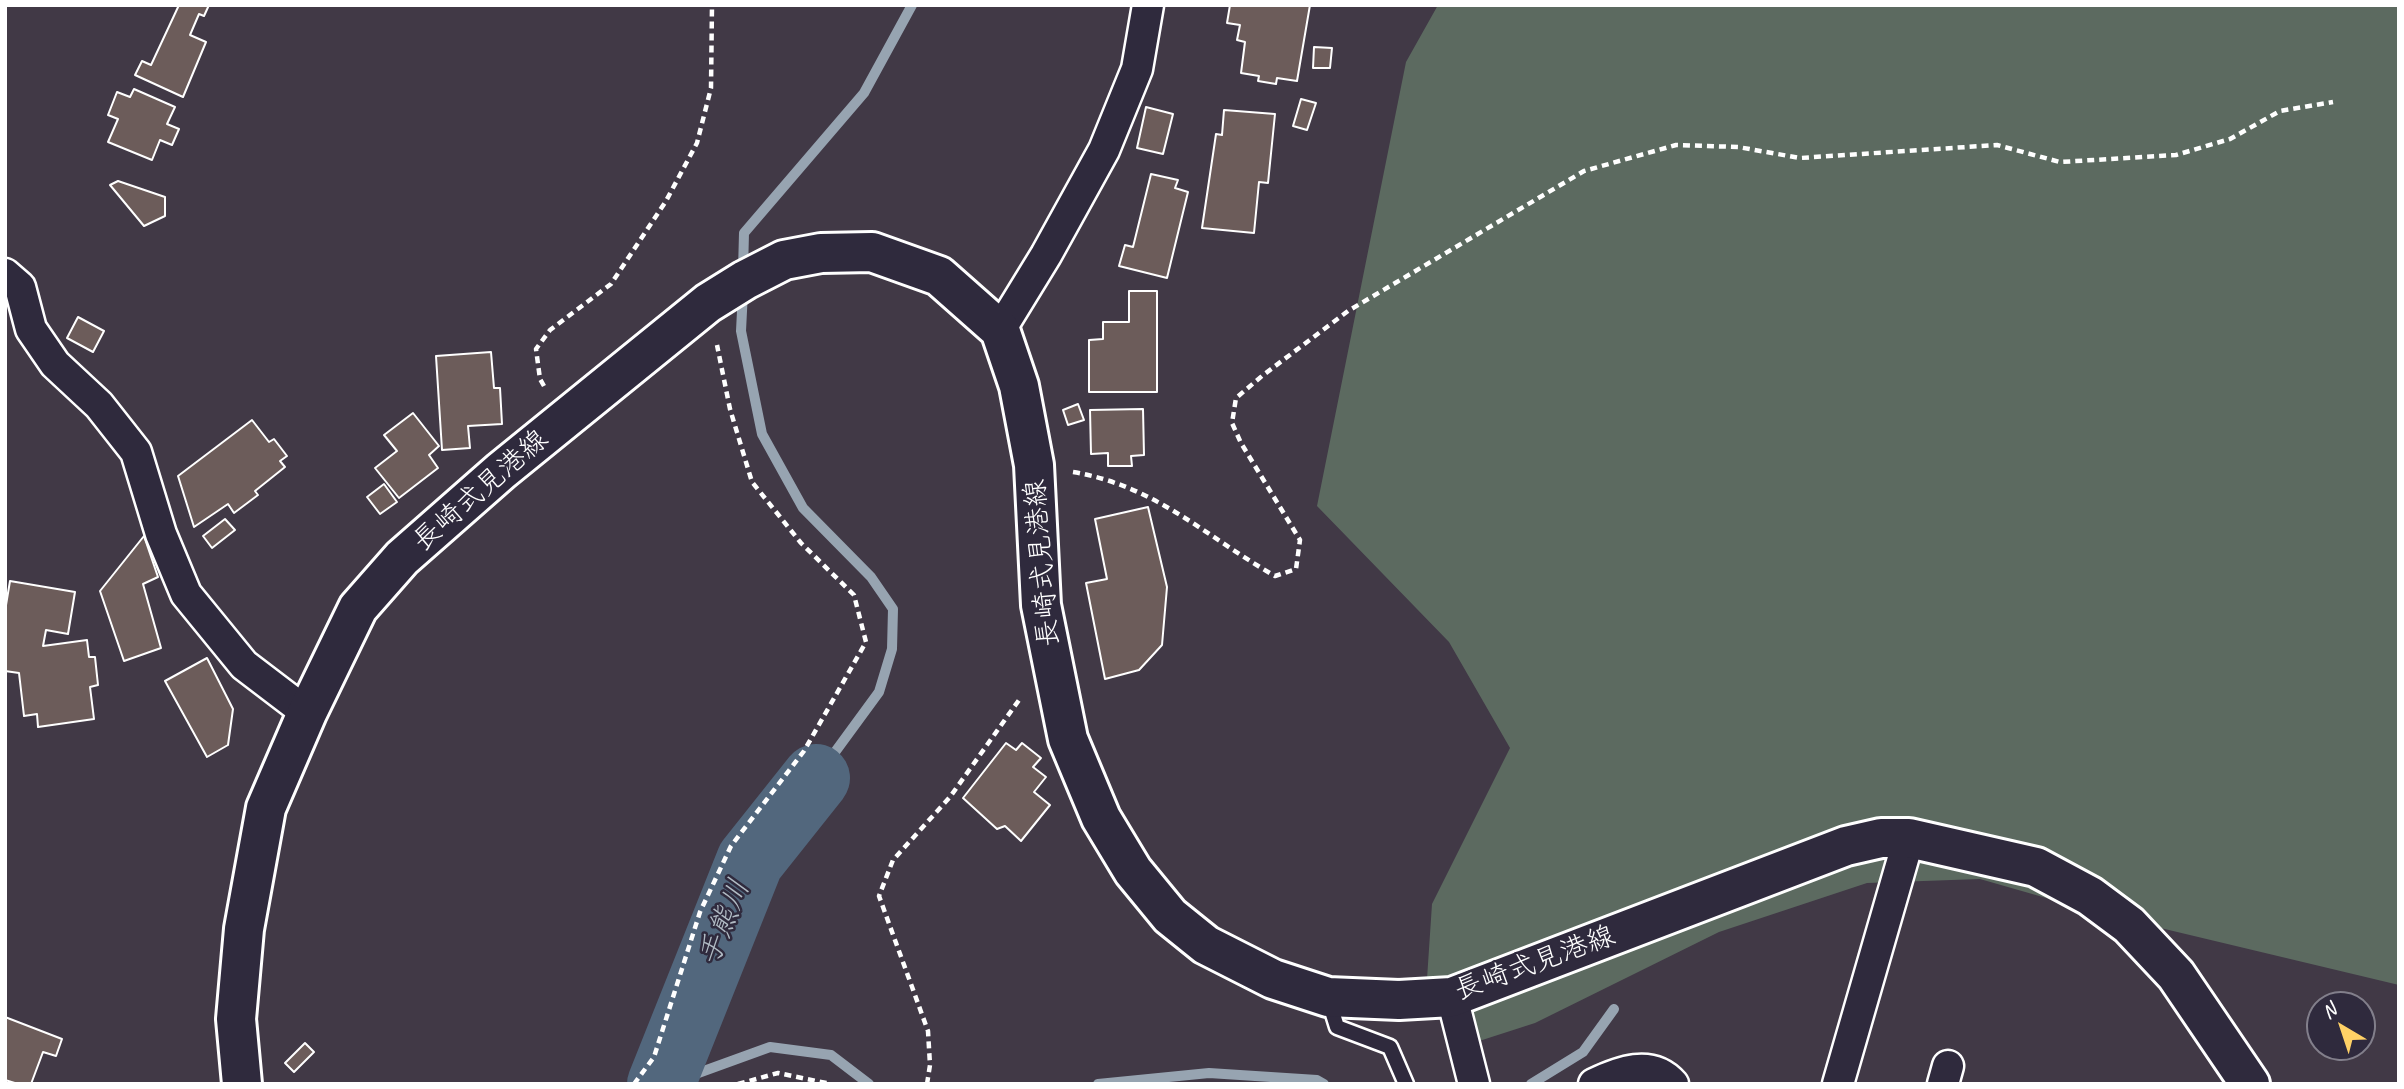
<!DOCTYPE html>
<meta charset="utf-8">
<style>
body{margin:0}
#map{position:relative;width:2404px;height:1089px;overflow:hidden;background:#413946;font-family:Caveat,sans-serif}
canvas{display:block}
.frame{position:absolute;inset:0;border:7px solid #fff;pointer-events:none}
.north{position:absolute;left:2306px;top:991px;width:70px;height:70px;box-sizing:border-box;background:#2f2a3d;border:2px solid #827f8b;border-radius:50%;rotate:321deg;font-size:19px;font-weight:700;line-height:28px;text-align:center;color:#fff}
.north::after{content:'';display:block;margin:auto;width:24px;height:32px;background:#ffd166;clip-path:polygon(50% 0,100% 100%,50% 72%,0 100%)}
</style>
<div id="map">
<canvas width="2404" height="1089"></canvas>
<div class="frame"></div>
<div class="north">N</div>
</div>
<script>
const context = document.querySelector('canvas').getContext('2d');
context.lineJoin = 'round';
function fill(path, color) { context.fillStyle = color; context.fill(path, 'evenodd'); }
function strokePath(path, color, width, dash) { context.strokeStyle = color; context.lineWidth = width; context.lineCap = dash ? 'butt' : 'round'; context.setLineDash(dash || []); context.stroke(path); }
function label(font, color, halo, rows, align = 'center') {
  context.font = font + ' Caveat,"Klee One",sans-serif'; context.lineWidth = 5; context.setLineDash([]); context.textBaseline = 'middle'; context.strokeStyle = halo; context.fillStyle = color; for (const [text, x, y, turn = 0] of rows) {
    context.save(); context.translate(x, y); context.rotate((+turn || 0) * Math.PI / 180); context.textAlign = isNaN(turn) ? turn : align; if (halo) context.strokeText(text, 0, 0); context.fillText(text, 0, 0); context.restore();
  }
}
fill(new Path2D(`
 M1438 5H2399V985L2102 914 1980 879 1867 883 1719 932 1535 1023 1473 1043 1426 994 1432 904 1510 748 1449 642 1317 506 1406 62Z`), '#5c6a60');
strokePath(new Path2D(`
 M743 271 744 233 864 93 912 5
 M743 291 741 331 762 434 803 508 871 577 893 609 892 649 879 692 816 778
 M668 1084 770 1047 831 1055 869 1084
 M1098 1084 1209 1073 1317 1080 1324 1084
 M1531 1084 1583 1052 1614 1009`), '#97a4b1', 10);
strokePath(new Path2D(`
 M661 1084 750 861 816 778`), '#52677d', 68);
const building = new Path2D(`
 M179 5H209L204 16 199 14 190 35 206 42 183 97 135 75 142 61 151 65Z
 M1230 5H1310L1297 81 1277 78 1276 84 1258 81 1259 76 1241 73 1245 42 1237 40 1240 25 1227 23Z
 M1314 47 1332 48 1330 68H1313Z
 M134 89 175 107 167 124 179 129 172 145 160 140 152 160 108 142 118 119 108 115 117 92 130 97Z
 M1301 99 1316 103 1307 130 1293 126Z
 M1146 107 1173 114 1163 154 1137 148Z
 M1224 110 1275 114 1268 183 1259 182 1254 233 1202 228 1216 134 1222 135Z
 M1151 174 1178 180 1175 188 1188 192 1167 278 1119 266 1125 245 1133 247Z
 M118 181 165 197V216L144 226 110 185Z
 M1129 291H1157V392H1089V340L1103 339V322H1129Z
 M78 317 104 331 93 352 67 338Z
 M491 352 494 388H500L502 424 468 426 470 448 442 450 436 356Z
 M1078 404 1084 420 1068 425 1063 410Z
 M1143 409 1144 455 1131 456 1132 466H1108V453L1091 454 1090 410Z
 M413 413 439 446 429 455 438 468 399 498 375 468 397 451 384 435Z
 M252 420 269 442 274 439 287 456 280 461 285 467 255 491 258 495 234 513 228 504 194 527 178 476Z
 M384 484 397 502 380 514 367 497Z
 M1148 507 1167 587 1162 645 1139 670 1105 679 1086 583 1107 579 1095 519Z
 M225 519 235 530 212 548 203 536Z
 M144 536 158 577 143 584 161 648 124 661 100 591Z
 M10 581 75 592 68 634 46 630 43 646 87 640 89 657H95L98 685 90 687 94 719 38 727 37 714 24 716 19 673 5 671V611Z
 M207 658 233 709 228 745 207 757 165 681Z
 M1006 743 1016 750 1022 743 1041 758 1033 767 1046 777 1034 792 1050 805 1021 841 1005 826 997 829 963 798Z
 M5 1017 62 1039 56 1056 43 1052 31 1084H18L5 1080Z
 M305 1043 314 1052 294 1072 285 1063Z`);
fill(building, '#6c5c5a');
strokePath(building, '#fff', 2);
const service = new Path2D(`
 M1328 998 1337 1027 1390 1047 1406 1084`);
const minor = new Path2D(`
 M5 274 20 287 31 329 55 364 99 405 136 452 161 534 186 594 244 665 307 713
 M1000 330 1046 255 1104 150 1137 69 1148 5
 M1452 997 1474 1084
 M1594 1084C1619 1072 1651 1059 1673 1084
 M1838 1084 1909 838
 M1943 1084 1948 1066`);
const secondary = new Path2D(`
 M242 1084 236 1019 244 929 266 808 307 713 358 608 402 558 501 471 708 303 745 280 784 260 821 253 872 252 939 276 1000 330 1019 386 1034 465 1041 605 1068 739 1101 818 1133 871 1170 916 1206 945 1273 979 1328 997 1399 1000 1452 997 1846 846 1881 838H1909L2036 867 2090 896 2129 925 2176 975 2250 1084`);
strokePath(service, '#fff', 19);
strokePath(minor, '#fff', 35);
strokePath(secondary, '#fff', 44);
strokePath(new Path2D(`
 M544 386 540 379 536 349 550 330 611 284 666 201 697 143 711 88 712 5
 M1073 472C1156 486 1205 536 1275 576L1296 569 1300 540 1241 443 1232 423 1236 398 1262 376 1348 311 1584 171 1676 145 1738 147 1800 158 1997 145 2060 162 2176 155 2230 139 2280 111 2333 102
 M634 1084 654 1057 700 912 731 846 804 751 866 642 854 595 801 543 752 482 730 409 717 345
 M738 1084 778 1073 831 1084
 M927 1084 930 1065 928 1031 879 896 893 860 950 797 1019 700V696`), '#fff', 4.5, [7, 5]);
strokePath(service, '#2f2a3d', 14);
strokePath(minor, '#2f2a3d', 30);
strokePath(secondary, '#2f2a3d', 38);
label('28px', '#fff', '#2f2a3d', [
 ["長崎式見港線",481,491,-41],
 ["長崎式見港線",1043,563,-95],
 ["長崎式見港線",1535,964,-20]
]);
label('italic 30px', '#b1bbc4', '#2f2a3d', [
 ["手熊川",725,923,-68]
]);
</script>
